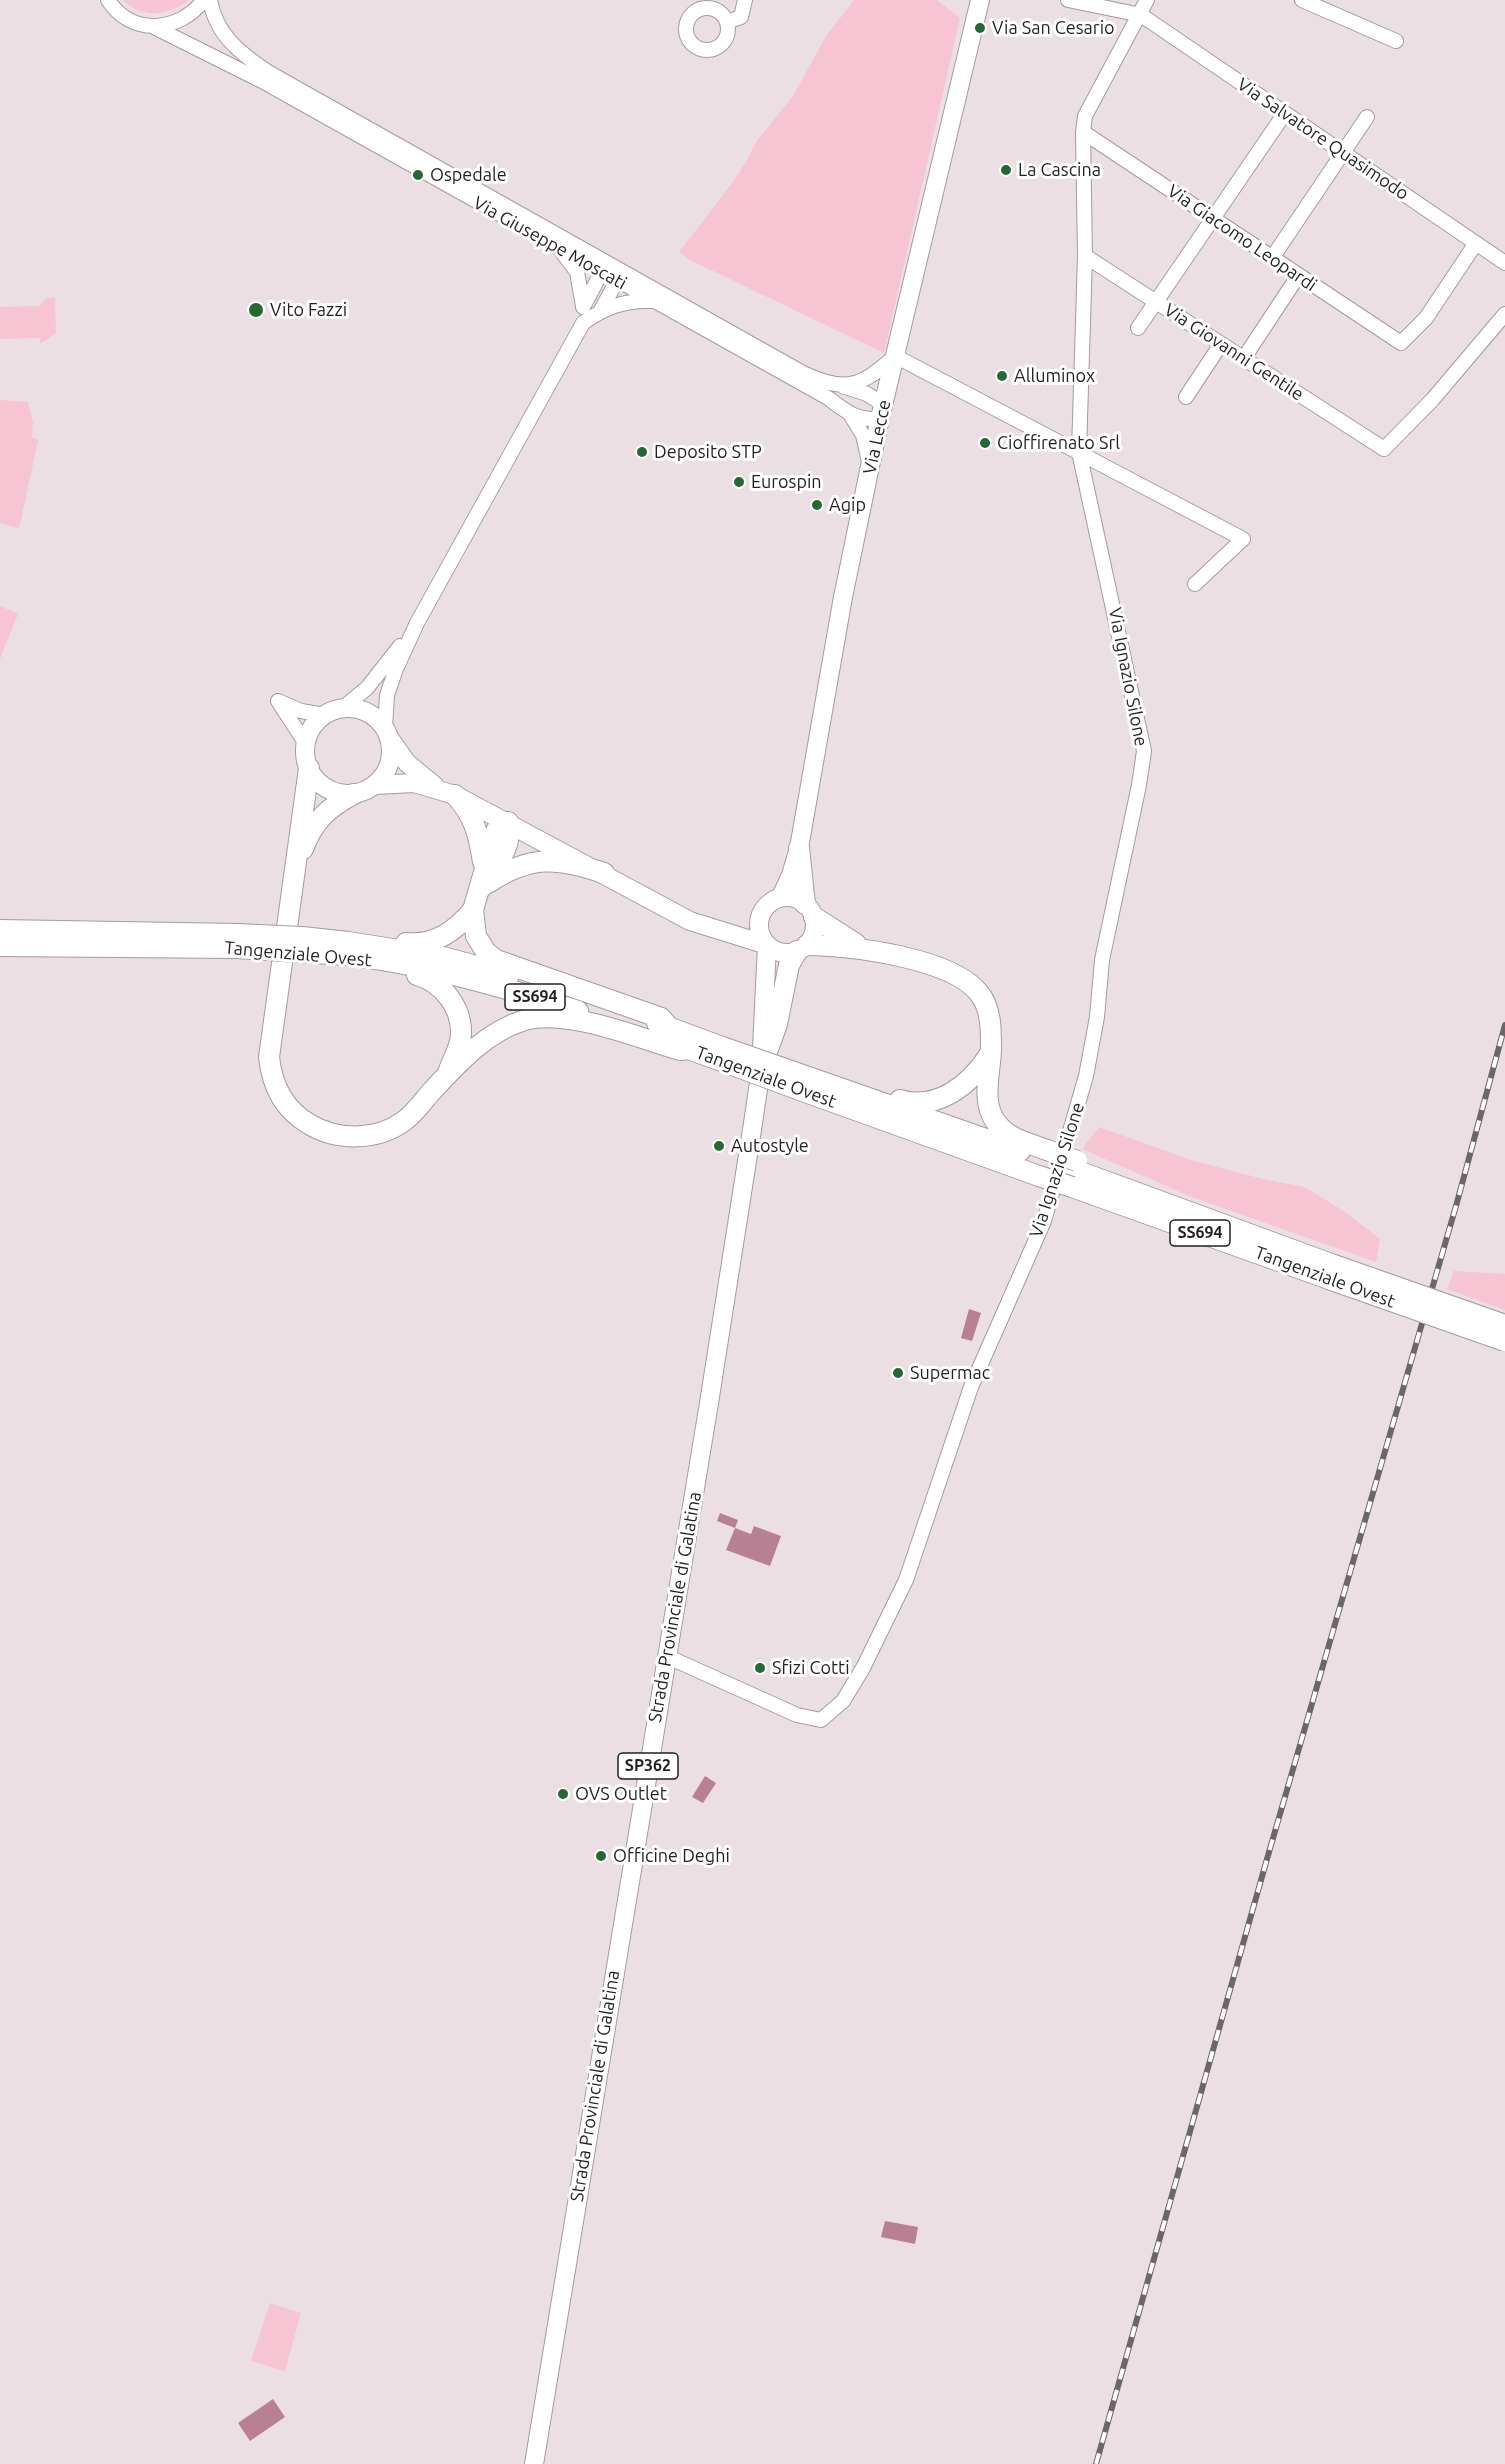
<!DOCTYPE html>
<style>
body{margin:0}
canvas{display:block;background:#ecdfe3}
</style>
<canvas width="1505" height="2464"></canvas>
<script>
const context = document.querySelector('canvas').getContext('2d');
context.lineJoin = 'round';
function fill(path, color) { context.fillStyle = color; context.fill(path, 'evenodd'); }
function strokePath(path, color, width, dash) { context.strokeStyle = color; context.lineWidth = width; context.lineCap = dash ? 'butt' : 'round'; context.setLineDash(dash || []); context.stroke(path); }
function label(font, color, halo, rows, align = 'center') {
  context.font = font + ' Ubuntu,sans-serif'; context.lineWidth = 6; context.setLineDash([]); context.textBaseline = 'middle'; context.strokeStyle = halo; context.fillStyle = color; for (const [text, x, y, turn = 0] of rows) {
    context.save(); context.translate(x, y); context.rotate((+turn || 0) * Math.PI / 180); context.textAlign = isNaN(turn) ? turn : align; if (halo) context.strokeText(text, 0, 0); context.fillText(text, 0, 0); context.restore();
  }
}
fill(new Path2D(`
 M123 0H189C170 16 142 19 123 0Z
 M854 0H937L960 18 884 353 692 261 679 252 733 182 746 162 756 142 793 96 826 36Z
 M46 298H55L56 333 40 344V338L0 339V307L39 306Z
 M0 400 28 402 33 423 32 437 38 440 20 525 17 528 0 523Z
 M0 606 18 614 0 659Z
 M1099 1127 1194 1161 1267 1180 1305 1187 1345 1212 1380 1239 1376 1262 1189 1196 1082 1149Z
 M1454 1271 1505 1274V1310L1447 1289Z
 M270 2303 301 2313 285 2371 251 2361Z`), '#f7c4d4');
fill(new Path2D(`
 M969 1309 981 1313 972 1341 961 1338Z
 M720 1513 738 1520 735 1528 751 1534 754 1526 781 1536 770 1566 726 1550 735 1528 717 1521Z
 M705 1776 716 1783 703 1803 692 1797Z
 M885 2221 918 2227 915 2244 881 2237Z
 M273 2399 285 2417 250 2441 238 2423Z`), '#b98093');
const minor = new Path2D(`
 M108 0C132 37 179 32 204 0
 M210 0C216 35 241 54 268 72L803 373C845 393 861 387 895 356L1243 539 1195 584
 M1068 0 1141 15 1505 263
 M1302 0 1396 41
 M686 29a21 21 0 1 1 42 0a21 21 0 1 1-42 0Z
 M727 22 741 17 745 0
 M152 26 262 81 828 398C844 410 859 423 880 418
 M1083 132 1401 343 1426 318 1476 243
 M562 252 577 272 583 306
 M1085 256 1384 449 1433 399 1505 314
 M1272 258 1367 117
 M583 307 599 277 614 267V286L601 310
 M1138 328 1285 113
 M1244 358 1298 276
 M842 386 867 394 884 405
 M1186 397 1221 344
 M850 414 863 435 869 462
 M278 701 306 744
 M278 701 301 711 325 715
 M343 708 367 688 400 646
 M385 728 387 695 396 669 417 623 583 323C605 307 625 300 652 301
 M666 1656 797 1715 821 1720 843 1701 863 1668 906 1580 971 1387 1044 1221 1086 1076 1097 1017 1102 960 1139 785 1144 751 1079 452 1085 256 1083 132 1085 116 1147 0`);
const major = new Path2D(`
 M305 751a43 43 0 1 1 86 0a43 43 0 1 1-86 0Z
 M390 739 407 763 435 786
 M375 785 414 783 455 795 690 921 767 945 761 1069 753 1123 709 1403 534 2464
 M759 925a28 28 0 1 1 56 0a28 28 0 1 1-56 0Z
 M781 897 791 875 799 848 843 597 880 418 980 0`);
const highway = new Path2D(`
 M309 768 269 1057C272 1085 283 1109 309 1124 337 1141 377 1141 404 1121 415 1113 423 1101 432 1091 458 1063 487 1031 525 1020 566 1008 639 1038 680 1050L689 1049
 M455 795C474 815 479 835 483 862
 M799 848 805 904
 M303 849C313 821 329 807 354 794
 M488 883C530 855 557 857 604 873
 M481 888C494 871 514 845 508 822L500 826 496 831 473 910 476 936 486 952 496 960 661 1018 668 1026
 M814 917 856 944
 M0 930 237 934
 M348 942 443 957 509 975
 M406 943C435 946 455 931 473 910
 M807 945C849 945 952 958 979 993 992 1009 991 1032 991 1051 990 1074 981 1102 996 1122 1007 1139 1029 1143 1047 1150
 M0 946 237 948
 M345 955C422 963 505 987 578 1011
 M417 975C442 982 462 1007 461 1034 461 1046 453 1059 449 1070
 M657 1023 722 1047
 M677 1045 719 1060
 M761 1069 777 1024 789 965 797 951
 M811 1078 1020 1151
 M808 1093 1039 1176
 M900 1100C937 1111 970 1085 989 1055
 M1075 1170 1331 1264
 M1072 1187 1329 1279`);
strokePath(minor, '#a69a9d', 16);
strokePath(major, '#a69a9d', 20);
strokePath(highway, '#a69a9d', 22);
strokePath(minor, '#fff', 14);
strokePath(major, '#fff', 18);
strokePath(highway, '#fff', 20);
const rail = new Path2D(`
 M1096 2464 1267 1859 1456 1206 1505 1025`);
strokePath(rail, '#6d6568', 6);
strokePath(rail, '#fff', 4, [11]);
const highwayBridge = new Path2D(`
 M237 934 302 937 348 942
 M237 948 345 955
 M722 1047 811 1078
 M719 1060 808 1093
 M1047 1150 1077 1161
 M1039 1176 1072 1187
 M1331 1264 1505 1325
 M1329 1279 1505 1341`);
strokePath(highwayBridge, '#a69a9d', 22, []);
strokePath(highwayBridge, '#fff', 20);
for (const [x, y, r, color] of [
 [980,28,6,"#256833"],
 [1006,170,6,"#256833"],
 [418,175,6,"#256833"],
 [256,310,8,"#256833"],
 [1002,376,6,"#256833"],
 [985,443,6,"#256833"],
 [642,452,6,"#256833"],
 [739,482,6,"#256833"],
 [817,505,6,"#256833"],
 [719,1146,6,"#256833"],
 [898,1373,6,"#256833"],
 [760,1668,6,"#256833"],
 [563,1794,6,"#256833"],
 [601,1856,6,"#256833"]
]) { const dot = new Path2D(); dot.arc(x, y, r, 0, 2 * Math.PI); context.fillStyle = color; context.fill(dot); strokePath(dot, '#fff', 2); }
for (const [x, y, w] of [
 [535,997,60],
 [1200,1233,60],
 [648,1766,60]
]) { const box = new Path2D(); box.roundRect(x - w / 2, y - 13, w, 26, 4.5); context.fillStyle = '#fff'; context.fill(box); strokePath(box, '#241f21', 1.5); }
label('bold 16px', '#241f21', null, [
 ["SS694",535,997],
 ["SS694",1200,1233],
 ["SP362",648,1766]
]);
label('18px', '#241f21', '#fff', [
 ["Via San Cesario",992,28],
 ["La Cascina",1018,170],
 ["Ospedale",430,175],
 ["Vito Fazzi",270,310],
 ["Alluminox",1014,376],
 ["Cioffirenato Srl",997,443],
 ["Deposito STP",654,452],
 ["Eurospin",751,482],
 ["Agip",829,505],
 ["Autostyle",731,1146],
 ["Supermac",910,1373],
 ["Sfizi Cotti",772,1668],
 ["OVS Outlet",575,1794],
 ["Officine Deghi",613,1856]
], 'left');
label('18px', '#241f21', '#fff', [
 ["Via Salvatore Quasimodo",1323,139,34],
 ["Via Giacomo Leopardi",1242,238,34],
 ["Via Giuseppe Moscati",550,243,29],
 ["Via Giovanni Gentile",1234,352,33],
 ["Via Lecce",877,437,-78],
 ["Via Ignazio Silone",1128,677,79],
 ["Tangenziale Ovest",298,954,5],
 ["Tangenziale Ovest",766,1077,20],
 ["Via Ignazio Silone",1057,1170,-72],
 ["Tangenziale Ovest",1325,1277,20],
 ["Strada Provinciale di Galatina",675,1607,-80],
 ["Strada Provinciale di Galatina",595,2086,-81]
]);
</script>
